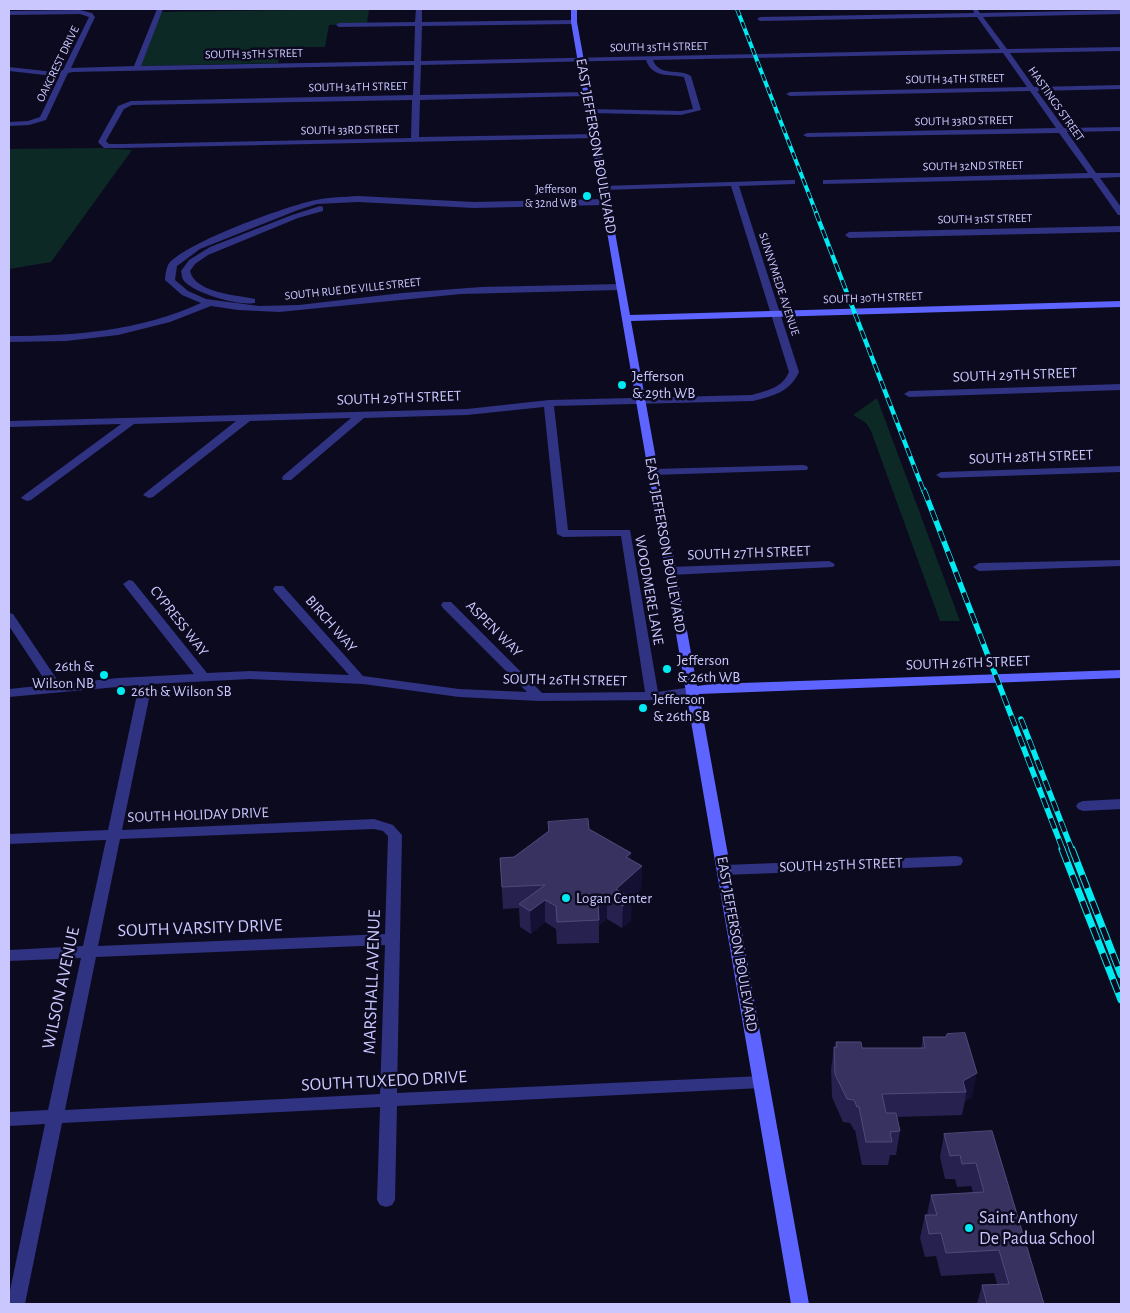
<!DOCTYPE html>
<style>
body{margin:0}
#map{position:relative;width:1130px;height:1313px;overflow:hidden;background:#0c0a1e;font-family:"Alegreya Sans",sans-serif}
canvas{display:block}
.frame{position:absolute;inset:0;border:10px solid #cac7ff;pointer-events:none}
</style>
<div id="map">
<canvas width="1130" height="1313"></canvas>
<div class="frame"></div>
</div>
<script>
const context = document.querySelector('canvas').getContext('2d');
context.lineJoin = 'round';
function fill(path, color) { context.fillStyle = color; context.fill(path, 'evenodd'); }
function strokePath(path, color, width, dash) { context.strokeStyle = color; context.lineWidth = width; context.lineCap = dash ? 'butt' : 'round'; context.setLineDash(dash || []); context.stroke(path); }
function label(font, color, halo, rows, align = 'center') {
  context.font = font + ' "Alegreya Sans",sans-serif'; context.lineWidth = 5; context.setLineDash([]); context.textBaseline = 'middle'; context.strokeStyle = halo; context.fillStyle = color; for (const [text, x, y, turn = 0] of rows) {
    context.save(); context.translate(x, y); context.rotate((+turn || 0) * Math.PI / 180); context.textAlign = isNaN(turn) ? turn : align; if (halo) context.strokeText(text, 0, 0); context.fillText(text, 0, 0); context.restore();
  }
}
fill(new Path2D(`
 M369 9 367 24 329 25 325 47H281L278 63 139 66 159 12Z
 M99 148 132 150 51 262 9 269V149Z
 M877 398 960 621H940L871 431 866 423 853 415Z`), '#0c2926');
fill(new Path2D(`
 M157 9H163L141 66 414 61 415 26 339 27 336 25 339 23 415 22 416 9H422V22L574 20 577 22 574 24 422 26 421 61 1000 49 977 17 760 21 757 19 760 17 974 13 973 9H977L980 13 1121 10V14L983 17 1007 49 1121 47V51L1010 53 1034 87 1121 85V89L1037 91 1064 128 1121 127V131L1067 132 1096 173H1121V177L1100 178 1121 207V215H1118L1092 178 823 184V180H826L1088 173 1059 133 807 137 803 135 807 133 1056 128 1030 91 790 96 786 94 790 92 1027 87 1003 53 653 60C659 77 679 68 691 76L701 110 681 115 590 113 586 111 590 109 681 111 693 109 684 77C669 74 652 78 646 60L421 65 420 95 586 92 590 94 586 96 420 100 419 137 597 134V138H594L123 148H104L98 142 118 106 131 101 413 95 414 65 73 72 68 73 46 120 29 125 9 126V122L28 121 40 117 60 75 54 76 9 71V67L54 72 63 70 89 17 80 14 9 15V11L80 10 92 13 95 17 71 68 134 66ZM412 100 411 138 123 144H109L106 141 124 109 132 105Z
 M792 180H795V184L739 186 799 372C790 392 773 396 753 401L554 406 568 530H630L658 692 691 687 696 688 697 691 696 694 667 700 539 701 459 697 363 684 250 679 152 684 122 830 374 819 393 825 402 835 397 1093 761 1076 767 1077 769 1082 767 1087 761 1088 397 1106 395 1200 392 1205 386 1207 380 1205 377 1200 380 1107 62 1123 25 1304H9V1295L45 1124 9 1126V1112L48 1110 81 958 9 961V950L83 946 106 840 9 844V834L108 830 139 685 9 697V689L48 685 9 626V613L13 614 60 684 118 678 194 674 123 584 129 580 133 581 207 673 250 671 349 675 275 592 273 589 275 586H283L363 676 459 689 527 692 443 608 441 605 443 602H451L542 693 645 692 621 536 563 537 557 534 544 407 467 415 364 418 291 480H283L282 478 283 476 351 418 250 421 153 497 149 498 143 495 145 493 236 421 134 424 31 500 27 501 21 498 23 496 121 424 9 427V421L467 409 549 400 752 395C768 390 782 388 789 372L731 186 603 190 599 188 603 186ZM374 829 383 831 388 836 385 934 98 946 120 839ZM385 945 380 1094 65 1110 96 957Z
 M358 196 474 202 605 199 609 202 605 205 474 208 358 202 317 204 298 210 200 249 177 266 175 280 188 291 206 299 259 306 299 305 402 293 481 287 620 284 625 287 620 290 461 294 279 312 238 310 211 306 170 322 118 335 66 341 9 342V336C76 336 139 331 201 303L182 295 165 280C165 275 166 270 168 265 181 244 289 205 316 200 329 197 344 197 358 196Z
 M320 206 323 207V211L298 218 208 255 195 264 190 271C195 293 237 295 255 299V303C239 306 197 294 185 282 182 279 182 276 181 271L189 260 210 247 292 215Z
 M1121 226V232L849 238 845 235 849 232Z
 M1121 384V390L909 397 904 394 909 391Z
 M803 465 807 466 808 468 807 470 653 475 648 472 653 469Z
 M1121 466V472L941 478 936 475 941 472Z
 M1121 560V566L979 571 973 567 979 563Z
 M829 561 833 563 835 565 833 567 670 575 664 571 670 567Z
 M1121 799V809L1083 811 1078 809 1076 806 1078 803 1083 801Z
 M956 856 961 857 963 861 961 865 956 866 725 875 720 874 718 870 720 866 725 865Z`), '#303282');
fill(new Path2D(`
 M571 9H577V22L630 315 1121 301V307L631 321 697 686 712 684 1121 670V678L699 694 809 1304H791L571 22Z`), '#5e64ff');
const railFar3 = new Path2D(`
 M737 9 817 215`);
const railFar2 = new Path2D(`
 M816 213 924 492`);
const railFar1 = new Path2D(`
 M924 490 1063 850
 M1021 719 1072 850`);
const rail = new Path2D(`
 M1062 849 1121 1000
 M1072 849 1121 975`);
strokePath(railFar3, '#00eaf2', 4);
strokePath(railFar2, '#00eaf2', 4.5);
strokePath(railFar1, '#00eaf2', 5.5);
strokePath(rail, '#00eaf2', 7);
strokePath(railFar3, '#0c0a1e', 2.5, [7]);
strokePath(railFar2, '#0c0a1e', 3, [9]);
strokePath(railFar1, '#0c0a1e', 4, [11]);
strokePath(rail, '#0c0a1e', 5, [14]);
fill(new Path2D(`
 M548 822 589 829 631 853V860L642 866 641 889 631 898V921L622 928 607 919 599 925V943L557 944 556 929 545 922 531 934 520 927 519 908 503 909 500 858 514 857 548 832Z
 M923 1037 972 1097 965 1101 962 1115 897 1117 900 1131 896 1155H890L888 1165H862L855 1130H854L850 1123 843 1122 832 1097 831 1070 834 1047H835L836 1042 862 1048H921Z
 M992 1131 1044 1304H977L982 1285 997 1284 994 1273 941 1276 936 1256 925 1257 920 1238 925 1215H927L931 1195 973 1193 971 1186 957 1187 955 1179H945L940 1157 944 1134Z`), '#26214e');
fill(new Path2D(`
 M631 853V875L626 857Z
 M642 866 641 889 622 905 616 889Z
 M607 896V919L599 925 598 904Z
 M632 898 631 921 622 928 623 906Z
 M545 900V922L531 934 530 911Z
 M977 1073 972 1097 965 1101 966 1092 963 1081Z`), '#141033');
const building = new Path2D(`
 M588 819 589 829 631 853 626 857 642 866 616 889 632 898 623 906 607 896 598 904 599 920 557 922 556 906 545 900 530 911 519 904 545 885 502 887 500 858 514 857 549 831 548 822Z
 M965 1033 977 1073 963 1081 966 1092 882 1094 886 1113H896L900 1131 890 1132 892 1142H866L859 1107H857L854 1100 847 1099 835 1074 834 1047H837L836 1042H861L862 1048H925L923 1037H946L947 1034Z
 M992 1131 1044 1304H987L982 1285 1009 1284 999 1250 946 1253 941 1233 929 1234 925 1215H937L931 1195 984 1192 976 1163 962 1164 960 1155 950 1156 944 1134Z`);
fill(building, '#383261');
strokePath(building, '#4f4a7a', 1);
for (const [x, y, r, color] of [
 [587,196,5,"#00eaf2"],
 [622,385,5,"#00eaf2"],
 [667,669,5,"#00eaf2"],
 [104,675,5,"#00eaf2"],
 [121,691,5,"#00eaf2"],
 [643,708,5,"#00eaf2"],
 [566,898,5,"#00eaf2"],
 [969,1228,5,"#00eaf2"]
]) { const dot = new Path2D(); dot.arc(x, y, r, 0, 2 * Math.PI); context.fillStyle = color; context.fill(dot); strokePath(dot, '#0c0a1e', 2); }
label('12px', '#cac7ff', '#0c0a1e', [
 ["SOUTH 35TH STREET",659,47,-1],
 ["SOUTH 35TH STREET",254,54,-1],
 ["OAKCREST DRIVE",58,64,-64],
 ["SOUTH 34TH STREET",955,79,-1],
 ["SOUTH 34TH STREET",358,87,-1],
 ["HASTINGS STREET",1056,104,55],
 ["SOUTH 33RD STREET",964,121,-1],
 ["SOUTH 33RD STREET",350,130,-1],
 ["SOUTH 32ND STREET",973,166,-1],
 ["SOUTH 31ST STREET",985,219,-1],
 ["SUNNYMEDE AVENUE",779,284,72],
 ["SOUTH RUE DE VILLE STREET",353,289,-6],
 ["SOUTH 30TH STREET",873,298,-2]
]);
label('12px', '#cac7ff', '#0c0a1e', [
 ["Jefferson",577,189],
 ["& 32nd WB",577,203]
], 'right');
label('15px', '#cac7ff', '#0c0a1e', [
 ["EAST JEFFERSON BOULEVARD",596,146,80],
 ["SOUTH 29TH STREET",1015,375,-2],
 ["SOUTH 29TH STREET",399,398,-2],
 ["SOUTH 28TH STREET",1031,457,-2],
 ["EAST JEFFERSON BOULEVARD",665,545,80],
 ["SOUTH 27TH STREET",749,553,-2],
 ["WOODMERE LANE",649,590,80],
 ["CYPRESS WAY",179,621,52],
 ["BIRCH WAY",331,624,49],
 ["ASPEN WAY",494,629,45],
 ["SOUTH 26TH STREET",968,663,-2],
 ["SOUTH 26TH STREET",565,680,1],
 ["SOUTH HOLIDAY DRIVE",198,815,-2],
 ["SOUTH 25TH STREET",841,865,-2],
 ["EAST JEFFERSON BOULEVARD",737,944,80]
]);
label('15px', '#cac7ff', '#0c0a1e', [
 ["Jefferson",632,376],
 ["& 29th WB",632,393],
 ["Jefferson",677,660],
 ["& 26th WB",677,677],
 ["26th &",94,666,"right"],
 ["Wilson NB",94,683,"right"],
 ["26th & Wilson SB",131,691],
 ["Jefferson",653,699],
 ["& 26th SB",653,716],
 ["Logan Center",576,898]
], 'left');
label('18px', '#cac7ff', '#0c0a1e', [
 ["SOUTH VARSITY DRIVE",200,928,-2],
 ["MARSHALL AVENUE",372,982,-88],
 ["WILSON AVENUE",61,988,-78],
 ["SOUTH TUXEDO DRIVE",384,1081,-3]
]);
label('18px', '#cac7ff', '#0c0a1e', [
 ["Saint Anthony",979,1218],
 ["De Padua School",979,1239]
], 'left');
</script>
